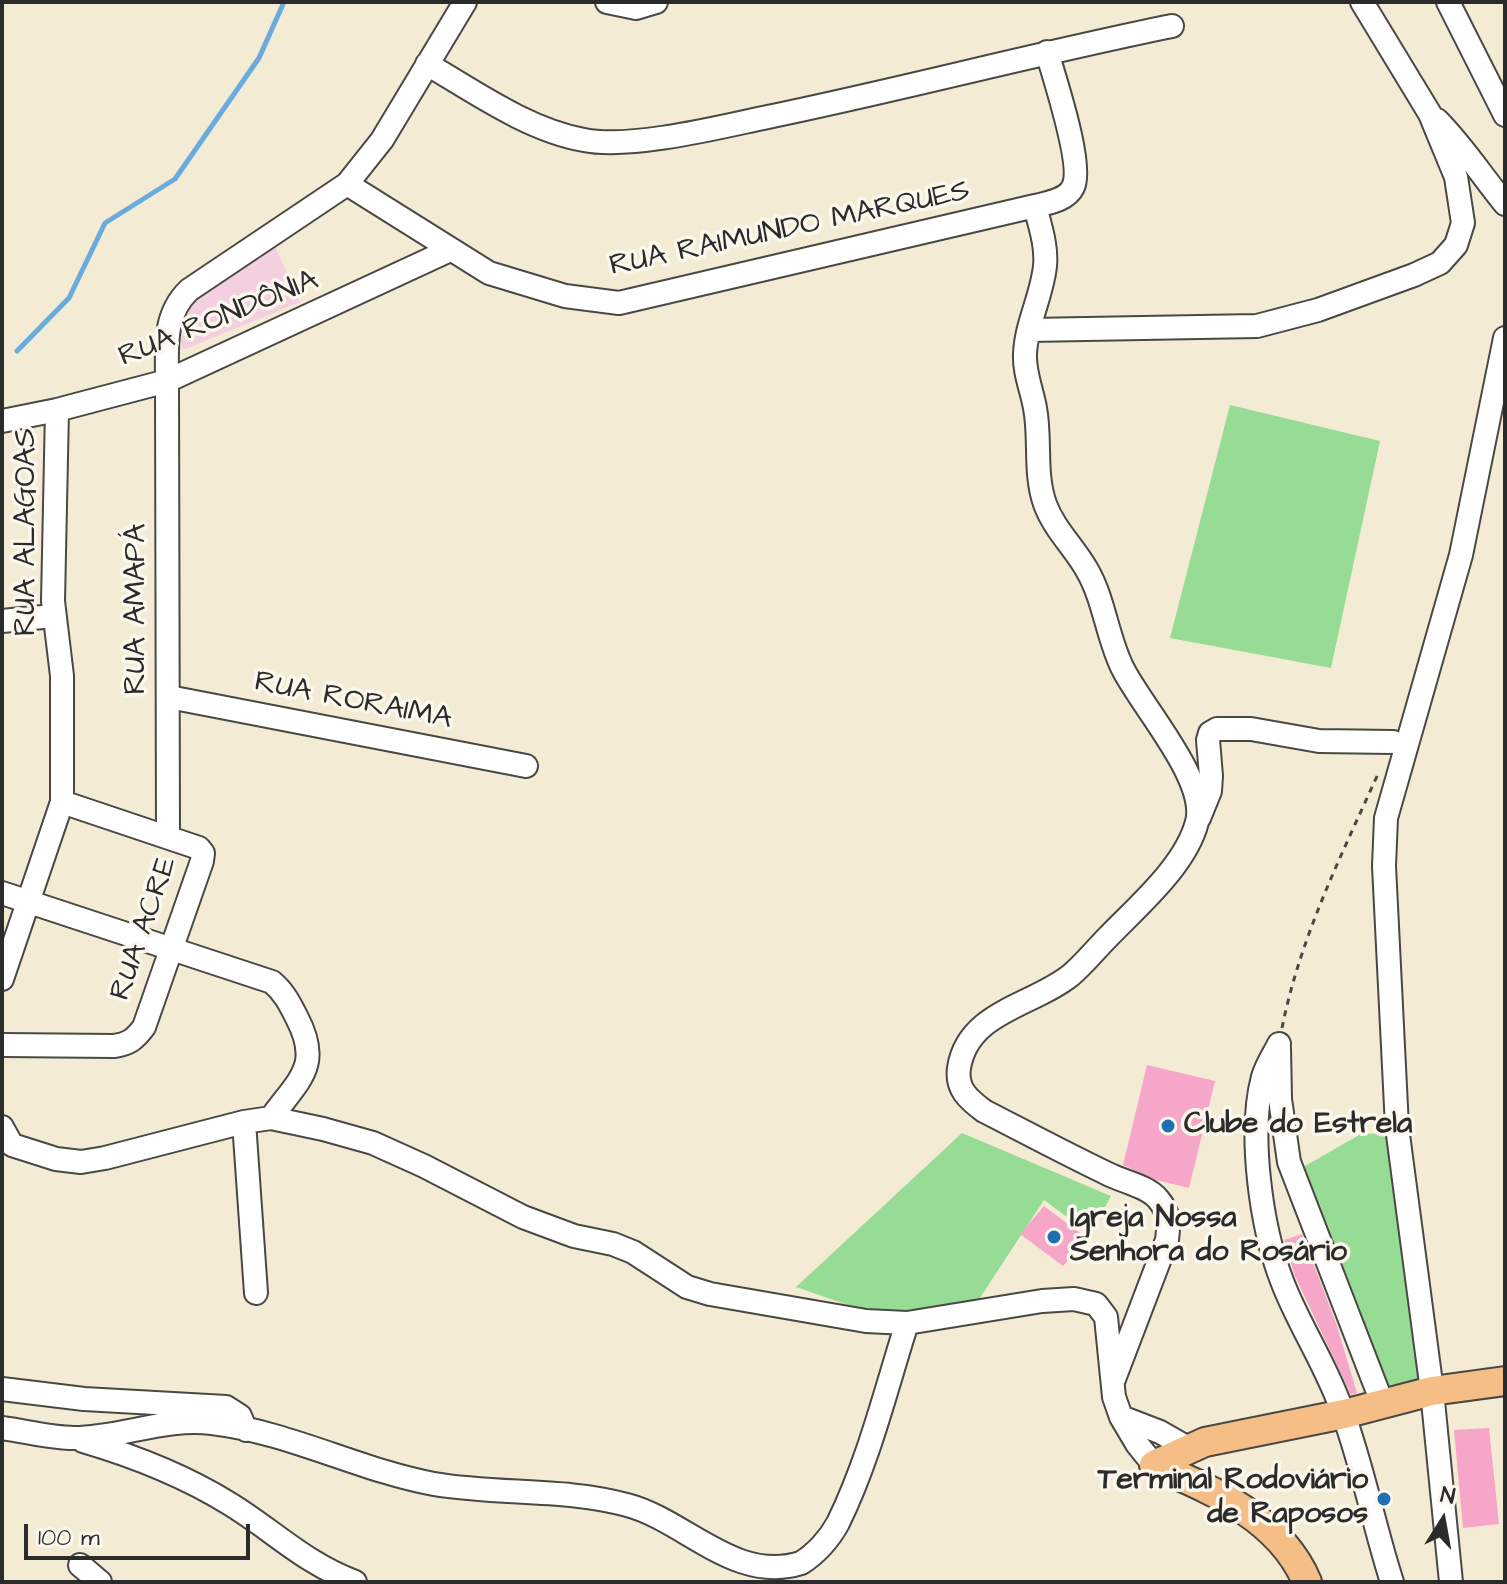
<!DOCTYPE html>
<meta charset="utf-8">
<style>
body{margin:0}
#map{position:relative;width:1507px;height:1584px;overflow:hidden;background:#f3ebd4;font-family:"Architects Daughter",sans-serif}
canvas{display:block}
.frame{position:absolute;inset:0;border:4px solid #2b2b2b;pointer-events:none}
.north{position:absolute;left:1403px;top:1480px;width:80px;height:80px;-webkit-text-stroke:6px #fbf7ec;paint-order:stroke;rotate:11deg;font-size:22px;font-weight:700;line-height:32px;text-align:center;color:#2b2b2b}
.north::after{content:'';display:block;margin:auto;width:28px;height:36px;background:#2b2b2b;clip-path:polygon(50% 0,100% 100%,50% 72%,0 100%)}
.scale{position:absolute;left:24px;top:1524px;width:226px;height:36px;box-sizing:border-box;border:4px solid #2b2b2b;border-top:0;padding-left:10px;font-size:24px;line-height:28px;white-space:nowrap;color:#2b2b2b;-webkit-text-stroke:6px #fbf7ec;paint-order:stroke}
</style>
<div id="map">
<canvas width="1507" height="1584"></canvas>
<div class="frame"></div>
<div class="north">N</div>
<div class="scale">100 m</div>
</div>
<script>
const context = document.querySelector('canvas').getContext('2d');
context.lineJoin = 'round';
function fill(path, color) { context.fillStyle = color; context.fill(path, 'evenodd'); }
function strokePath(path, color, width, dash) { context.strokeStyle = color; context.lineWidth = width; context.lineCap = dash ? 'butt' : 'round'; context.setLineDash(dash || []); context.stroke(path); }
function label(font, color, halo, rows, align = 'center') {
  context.font = font + ' "Architects Daughter",sans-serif'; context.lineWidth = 7; context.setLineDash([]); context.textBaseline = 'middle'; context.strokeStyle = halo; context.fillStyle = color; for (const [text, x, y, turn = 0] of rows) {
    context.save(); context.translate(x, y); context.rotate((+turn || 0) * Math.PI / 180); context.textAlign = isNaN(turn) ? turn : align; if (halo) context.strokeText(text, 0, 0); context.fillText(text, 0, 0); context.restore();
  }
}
fill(new Path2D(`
 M274 244 300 302 183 350 179 335 197 293Z`), '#f3cfdf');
fill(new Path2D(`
 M1230 405 1380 441 1331 668 1170 638Z
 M962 1133 1111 1196 1090 1234 1044 1200 976 1304 891 1320 796 1287Z
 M1390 1133 1428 1380 1379 1395 1298 1170 1361 1134Z`), '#97dc95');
strokePath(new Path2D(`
 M17 351 69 298 105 223 175 179 259 58 284 2`), '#69abdd', 5);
fill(new Path2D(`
 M1147 1065 1215 1081 1189 1188 1156 1180 1123 1165Z
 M1044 1206 1088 1239 1063 1266 1020 1234Z
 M1302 1234 1336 1323 1357 1393 1351 1395 1295 1276 1284 1240Z
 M1489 1428 1499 1524 1463 1528 1454 1430Z`), '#f6a6c9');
const minor = new Path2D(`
 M607 2 636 8 656 2
 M1448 2 1505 115
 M427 64C475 92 528 130 584 140 628 149 712 129 758 119 896 91 1033 54 1172 26
 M1437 120C1463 146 1482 176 1505 204
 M347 184 489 273 565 296 619 303 1035 206C1048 203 1067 200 1073 187 1084 166 1054 77 1047 52
 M1035 206C1040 226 1047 246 1045 266 1042 296 1026 324 1025 354 1024 373 1032 390 1035 408 1041 439 1034 473 1045 504 1054 529 1074 547 1087 570 1104 599 1107 636 1122 667 1140 705 1208 779 1197 822 1186 865 1139 905 1109 936 1096 949 1084 964 1071 975 1033 1006 968 1011 959 1068 956 1089 968 1099 984 1111 1025 1132 1066 1154 1108 1174 1124 1182 1147 1186 1158 1199 1170 1213 1169 1224 1167 1240L1114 1379
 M1029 330 1257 326 1318 310 1414 275 1440 263 1456 245 1463 223 1456 177 1430 114 1362 2
 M2 421 57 410 167 381 450 250
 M2 621 53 616
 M169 697 526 766
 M1199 818 1210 791 1211 776 1208 740 1210 733 1217 729H1251L1319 741 1393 742
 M168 837 167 381C167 347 163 315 189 290L347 184 382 140 465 2
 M2 893 272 982C284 992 290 1004 297 1018 322 1066 299 1079 271 1118
 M2 979 62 802V676L53 601 57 410
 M1279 1044C1274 1054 1266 1066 1263 1077 1248 1133 1261 1227 1282 1281 1299 1326 1327 1366 1343 1413 1363 1468 1374 1526 1392 1582
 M2 1045 114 1046C129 1044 135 1039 144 1027L202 861 203 853 199 848 62 802
 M1279 1048 1280 1099 1289 1162 1383 1405
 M244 1122 256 1293
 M2 1127 12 1145 56 1159 81 1162 105 1158 244 1122 271 1118 323 1129 373 1143 424 1166 523 1217 574 1236 613 1244 633 1252 687 1287 710 1294 866 1321 907 1323 1042 1301 1074 1299 1096 1304 1106 1317 1114 1397 1121 1417 1137 1444 1154 1465
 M2 1389 84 1399 226 1407 240 1416 246 1430
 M1121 1417 1160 1432 1188 1448
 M2 1428C25 1431 51 1438 74 1438 120 1438 166 1417 212 1423 289 1432 359 1470 434 1484 498 1495 565 1488 627 1505 685 1520 735 1584 801 1563 816 1554 830 1538 838 1523 869 1460 886 1389 907 1323
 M83 1441C134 1456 185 1476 230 1504 274 1531 303 1562 355 1582
 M80 1565 100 1582
 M1451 1582 1432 1391 1397 1127 1384 866 1386 818 1461 555 1505 338`);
const major = new Path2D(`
 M1154 1465 1205 1442 1344 1414 1432 1391 1505 1381
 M1154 1465C1214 1491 1280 1518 1307 1582`);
strokePath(minor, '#494844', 26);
strokePath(major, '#494844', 32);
strokePath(new Path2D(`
 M1282 1028C1300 938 1340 858 1378 774`), '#494844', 3, [6, 6]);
strokePath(minor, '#fff', 22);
strokePath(major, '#f6be87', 28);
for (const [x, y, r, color] of [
 [1168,1126,8,"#1f6fb2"],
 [1054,1237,8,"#1f6fb2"],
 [1384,1499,8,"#1f6fb2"]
]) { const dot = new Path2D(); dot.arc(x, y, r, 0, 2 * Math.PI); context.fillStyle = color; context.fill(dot); strokePath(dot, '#fbf7ec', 3); }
label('30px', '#2b2b2b', '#fbf7ec', [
 ["RUA RAIMUNDO MARQUES",790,230,-12],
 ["RUA RONDÔNIA",219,320,-22],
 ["RUA ALAGOAS",28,532,-90],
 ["RUA AMAPÁ",138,609,-90],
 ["RUA RORAIMA",353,702,11],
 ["RUA ACRE",145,929,-71]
]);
label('bold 30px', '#2b2b2b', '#fbf7ec', [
 ["Clube do Estrela",1184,1126],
 ["Igreja Nossa",1070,1220],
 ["Senhora do Rosário",1070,1254],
 ["Terminal Rodoviário",1368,1482,"right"],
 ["de Raposos",1368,1516,"right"]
], 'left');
</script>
